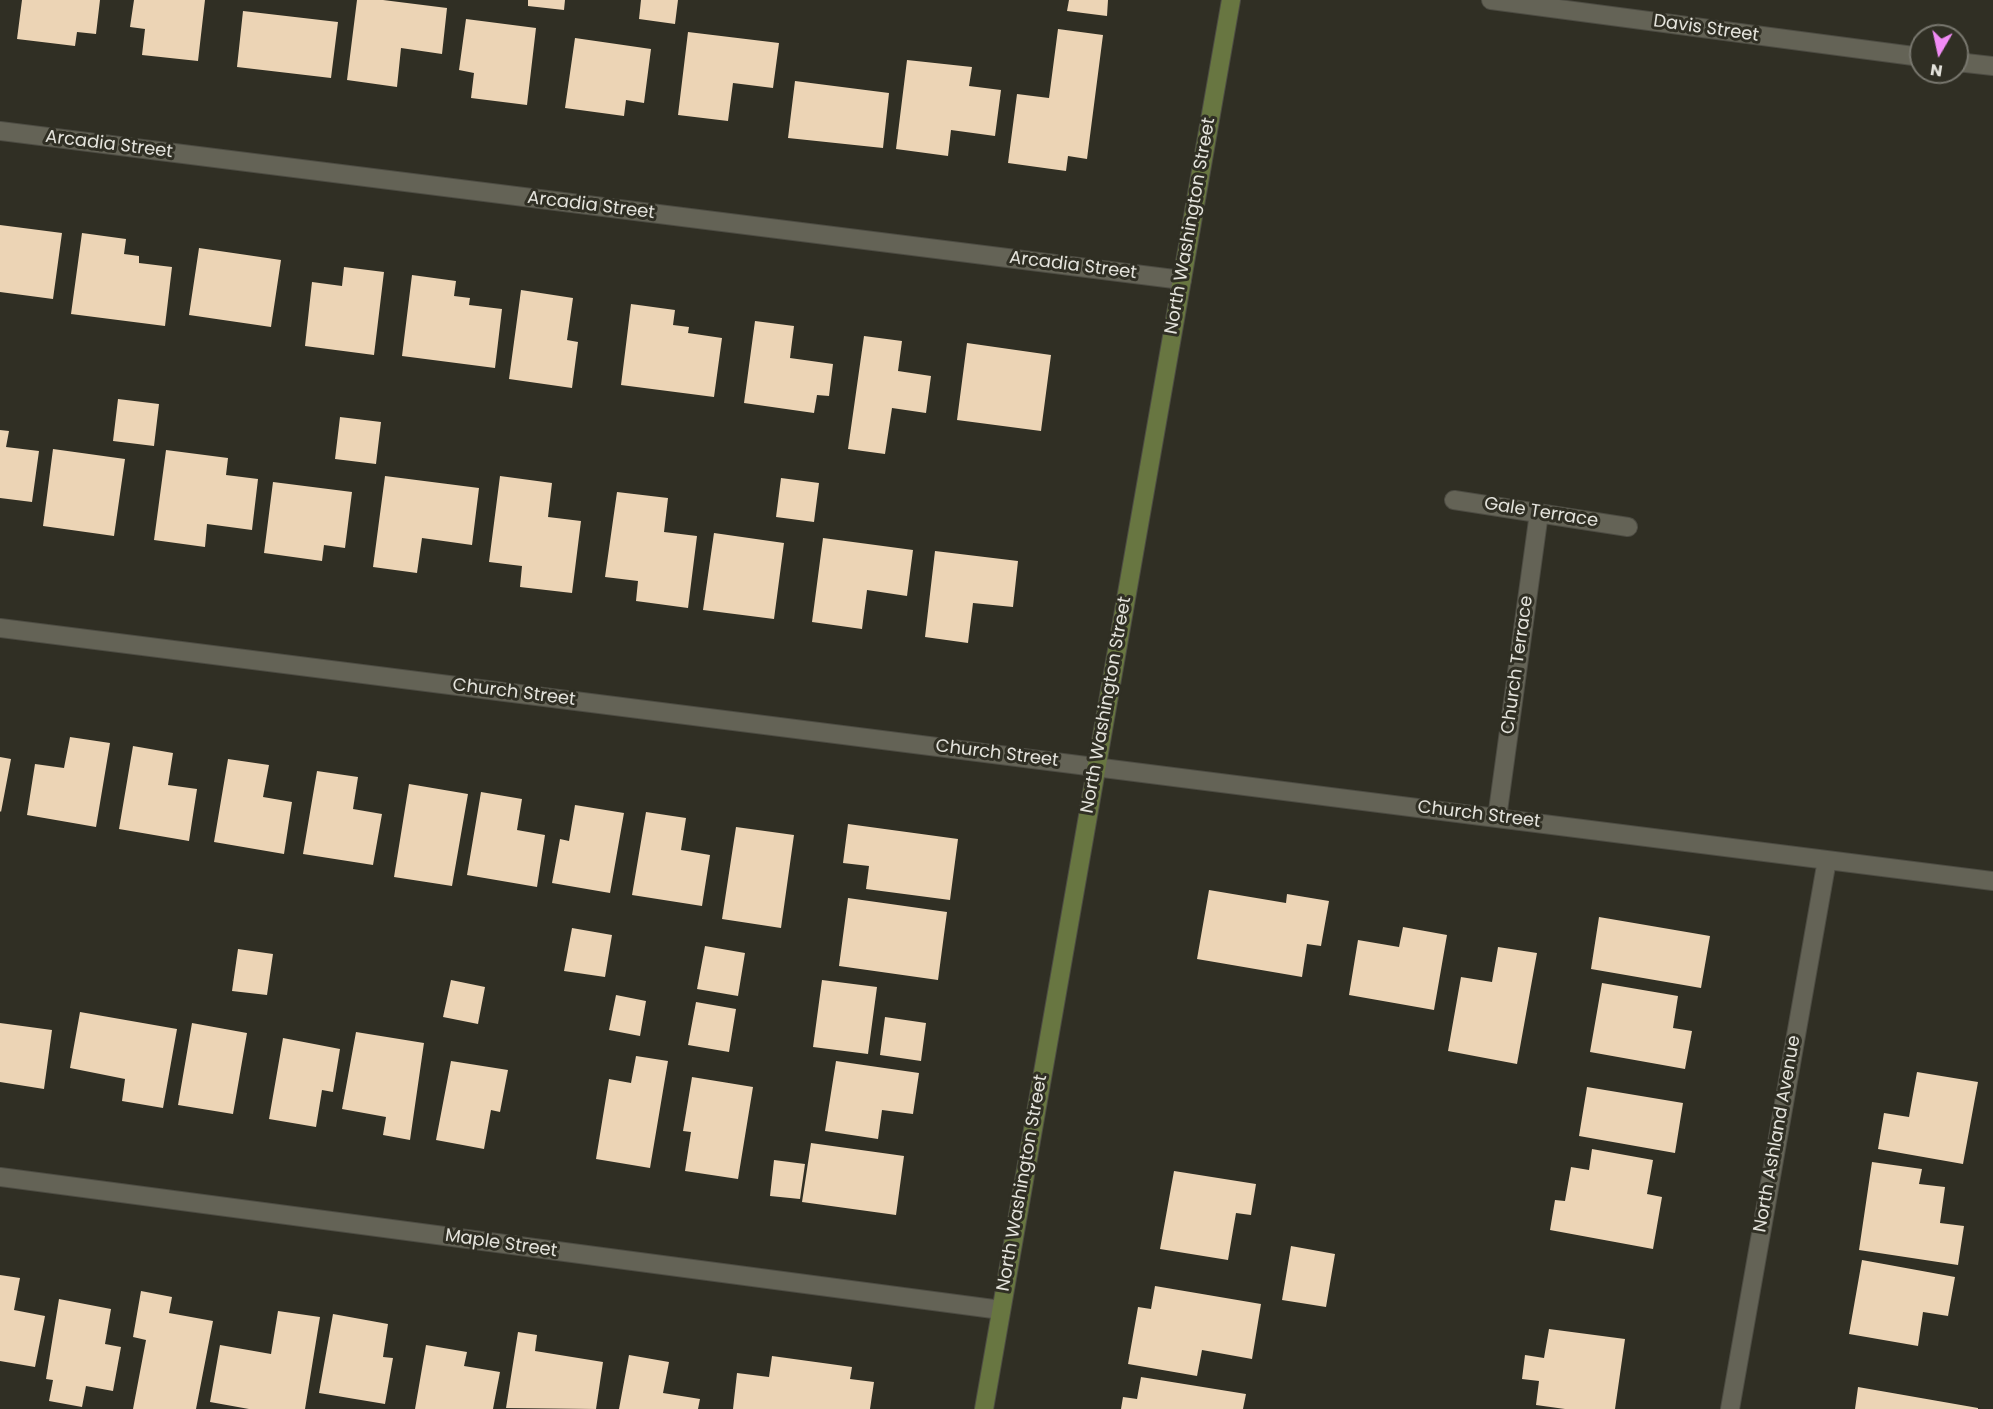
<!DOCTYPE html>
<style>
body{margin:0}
#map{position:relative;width:1993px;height:1409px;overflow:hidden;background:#302f24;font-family:Poppins,sans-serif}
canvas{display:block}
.north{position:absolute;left:1909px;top:24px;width:60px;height:60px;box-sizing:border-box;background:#302f24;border:2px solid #78776e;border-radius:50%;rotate:189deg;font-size:16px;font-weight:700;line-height:24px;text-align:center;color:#e4e3dc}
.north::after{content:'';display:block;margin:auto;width:21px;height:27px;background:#f18bf5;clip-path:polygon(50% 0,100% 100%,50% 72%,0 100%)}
</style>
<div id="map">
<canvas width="1993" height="1409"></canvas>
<div class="north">N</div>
</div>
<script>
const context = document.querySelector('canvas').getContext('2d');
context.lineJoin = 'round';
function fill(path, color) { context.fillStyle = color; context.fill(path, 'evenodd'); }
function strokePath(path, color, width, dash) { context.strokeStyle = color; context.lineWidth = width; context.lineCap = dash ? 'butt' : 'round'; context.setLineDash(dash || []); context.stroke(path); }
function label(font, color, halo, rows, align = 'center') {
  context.font = font + ' Poppins,sans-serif'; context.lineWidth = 6; context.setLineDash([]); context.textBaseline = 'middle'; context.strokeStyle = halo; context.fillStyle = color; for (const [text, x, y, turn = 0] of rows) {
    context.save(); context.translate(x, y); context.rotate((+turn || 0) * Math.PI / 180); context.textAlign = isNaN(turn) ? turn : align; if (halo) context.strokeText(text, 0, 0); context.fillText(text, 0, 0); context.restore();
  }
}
fill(new Path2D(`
 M22 0H100L96 34 77 32 75 46 17 39Z
 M134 0H205L198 61 142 55 145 29 130 27Z
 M357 0H383L447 8 442 54 401 48 397 87 347 80Z
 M528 0H565L564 10 528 6Z
 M641 0H678L675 24 639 19Z
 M1069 0H1108L1107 16 1067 11Z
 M243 11 338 22 331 78 237 67Z
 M466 19 536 28 527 105 471 98 474 73 459 70Z
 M1058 29 1103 35 1087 159 1068 156 1066 171 1008 163 1017 94 1049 98Z
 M688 32 779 43 773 88 733 83 728 121 678 115Z
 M575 38 651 49 644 103 626 100 624 116 565 108Z
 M907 60 972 67 969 86 1001 90 995 136 951 130 948 156 896 149Z
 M795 81 889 93 883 148 788 138Z
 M0 225 62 233 53 299 0 292Z
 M82 233 126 239 124 254 139 256V263L172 267 165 326 71 314Z
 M199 248 281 260 271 327 189 315Z
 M344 267 384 272 374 355 305 346 312 282 342 286Z
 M412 275 456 281 454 296 470 298 469 305 502 309 495 368 402 356Z
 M521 290 573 298 567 340 578 342 572 388 509 379Z
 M631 304 675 310 673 325 689 327 688 333 722 338 714 397 621 385Z
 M755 321 794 326 790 358 833 364 829 396 817 395 814 413 744 403Z
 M864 336 902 341 898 371 931 376 926 413 892 408 885 454 848 449Z
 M967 343 1051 355 1041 431 957 420Z
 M118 399 159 404 154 446 113 441Z
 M340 417 381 422 376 464 335 459Z
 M0 430 9 431 6 447 39 451 32 502 0 498Z
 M53 449 125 459 114 536 43 526Z
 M166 450 228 458 226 475 258 479 252 530 207 524 205 547 154 540Z
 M385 476 479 488 472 545 422 538 417 573 373 567Z
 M500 476 552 483 548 517 581 521 572 593 520 587 522 566 489 562Z
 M781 478 819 483 814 522 776 517Z
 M273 482 352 492 345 548 324 545 322 561 264 553Z
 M617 492 668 498 664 532 697 536 688 608 636 601 638 581 605 577Z
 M714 533 784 543 774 619 703 610Z
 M823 538 913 550 907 596 867 590 862 629 812 622Z
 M935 551 1018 561 1013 607 973 603 968 643 925 637Z
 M70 737 110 743 96 827 27 815 35 764 64 768Z
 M133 746 173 753 168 785 197 789 189 841 119 829Z
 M0 757 11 759 1 812 0 811Z
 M228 759 269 765 263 797 292 802 284 854 214 842Z
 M317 771 358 777 353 809 382 814 373 865 303 854Z
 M409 784 468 794 452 886 394 877Z
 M481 792 522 799 517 830 545 835 537 887 467 875Z
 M575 805 624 813 610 893 552 883 560 839 569 841Z
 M646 812 686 818 681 850 710 855 702 906 632 895Z
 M848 824 958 839 950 900 866 889 869 866 843 863Z
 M736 827 794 835 781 928 722 919Z
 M1209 890 1286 903 1287 894 1329 901 1321 946 1307 944 1302 977 1197 959Z
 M848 898 947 912 938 980 839 966Z
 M1599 917 1710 936 1701 988 1591 969Z
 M1403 927 1447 935 1434 1010 1349 995 1358 940 1399 947Z
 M572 928 612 935 605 977 564 971Z
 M705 946 745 953 738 996 697 989Z
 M1498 947 1537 953 1517 1064 1448 1051 1461 977 1492 982Z
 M238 949 273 954 267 995 232 991Z
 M451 980 485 987 478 1024 443 1017Z
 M822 980 877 987 868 1054 813 1047Z
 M1602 983 1678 996 1673 1028 1692 1031 1685 1069 1590 1052Z
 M616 995 646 1001 640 1036 609 1030Z
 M696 1002 736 1009 729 1052 688 1045Z
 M80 1012 177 1029 163 1108 122 1101 125 1079 70 1068Z
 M885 1017 926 1023 921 1061 880 1055Z
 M0 1023 52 1030 44 1089 0 1082Z
 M192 1023 247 1033 233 1114 178 1105Z
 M356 1032 424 1043 410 1140 383 1135 386 1117 342 1109Z
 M283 1038 340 1049 333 1092 322 1090 316 1127 269 1119Z
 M636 1056 668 1061 650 1168 596 1159 609 1079 631 1083Z
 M451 1061 508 1070 500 1112 491 1110 484 1149 436 1140Z
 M836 1061 919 1073 913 1114 882 1110 878 1139 825 1131Z
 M1917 1072 1978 1082 1963 1164 1878 1149 1884 1113 1909 1117Z
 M692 1077 753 1087 738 1179 685 1171 691 1132 683 1131Z
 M1587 1087 1683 1103 1675 1153 1579 1136Z
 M811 1143 904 1156 896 1215 802 1202Z
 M1592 1149 1653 1160 1647 1194 1662 1197 1653 1249 1550 1230 1555 1200 1565 1201 1571 1167 1589 1170Z
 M774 1160 805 1164 800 1199 770 1196Z
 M1872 1162 1922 1169 1919 1184 1945 1187 1940 1223 1964 1226 1958 1265 1859 1250Z
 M1174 1171 1256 1184 1251 1215 1236 1213 1228 1260 1160 1249Z
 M1291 1246 1335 1254 1326 1307 1282 1300Z
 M1862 1260 1955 1277 1948 1316 1923 1312 1918 1346 1849 1334Z
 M0 1275 20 1278 14 1310 45 1316 35 1367 0 1361Z
 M1155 1286 1261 1304 1252 1359 1202 1350 1197 1376 1128 1364 1138 1307 1151 1309Z
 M141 1291 172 1297 169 1313 213 1321 196 1409H133L146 1340 133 1337Z
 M59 1299 111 1309 105 1344 121 1347 113 1391 86 1386 82 1407 49 1401 53 1380 46 1379Z
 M278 1311 320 1317 305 1409H249L210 1402 220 1345 271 1354Z
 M333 1314 388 1324 383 1357 393 1358 385 1404 319 1393Z
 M1549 1329 1625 1339 1615 1409H1565L1536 1405 1539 1381 1522 1379 1525 1355 1544 1358Z
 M518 1332 537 1335 535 1351 603 1362 596 1409 506 1408Z
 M426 1345 467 1352 464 1366 500 1372 493 1409H415Z
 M629 1355 669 1362 663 1393 700 1399 698 1409H619Z
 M772 1356 852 1367 850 1379 874 1382 870 1409H733L737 1373 769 1377Z
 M1141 1377 1246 1394 1243 1409H1121L1123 1397 1137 1399Z
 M1858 1387 1978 1408V1409H1855Z`), '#ecd4b5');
const street = new Path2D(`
 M1491 0 1921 57
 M1957 62 1993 66
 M0 131 1182 280
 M1454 500 1628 527
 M0 628 1993 881
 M1497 818 1539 513
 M0 1177 1001 1310
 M1730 1409 1827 860`);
const secondary = new Path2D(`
 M984 1409 1231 0`);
strokePath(street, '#4d4c43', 20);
strokePath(secondary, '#4d4c43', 20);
strokePath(street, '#646356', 18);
strokePath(secondary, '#687641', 18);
label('18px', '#e4e3dc', '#302f24', [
 ["Davis Street",1706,29,8],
 ["Arcadia Street",109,145,7],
 ["Arcadia Street",591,206,7],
 ["North Washington Street",1191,226,-80],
 ["Arcadia Street",1073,266,7],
 ["Gale Terrace",1541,513,9],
 ["Church Terrace",1518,665,-82],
 ["Church Street",514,693,7],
 ["North Washington Street",1107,705,-80],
 ["Church Street",997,754,7],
 ["Church Street",1479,815,7],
 ["North Ashland Avenue",1778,1134,-80],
 ["North Washington Street",1023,1183,-80],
 ["Maple Street",501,1244,8]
]);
</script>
